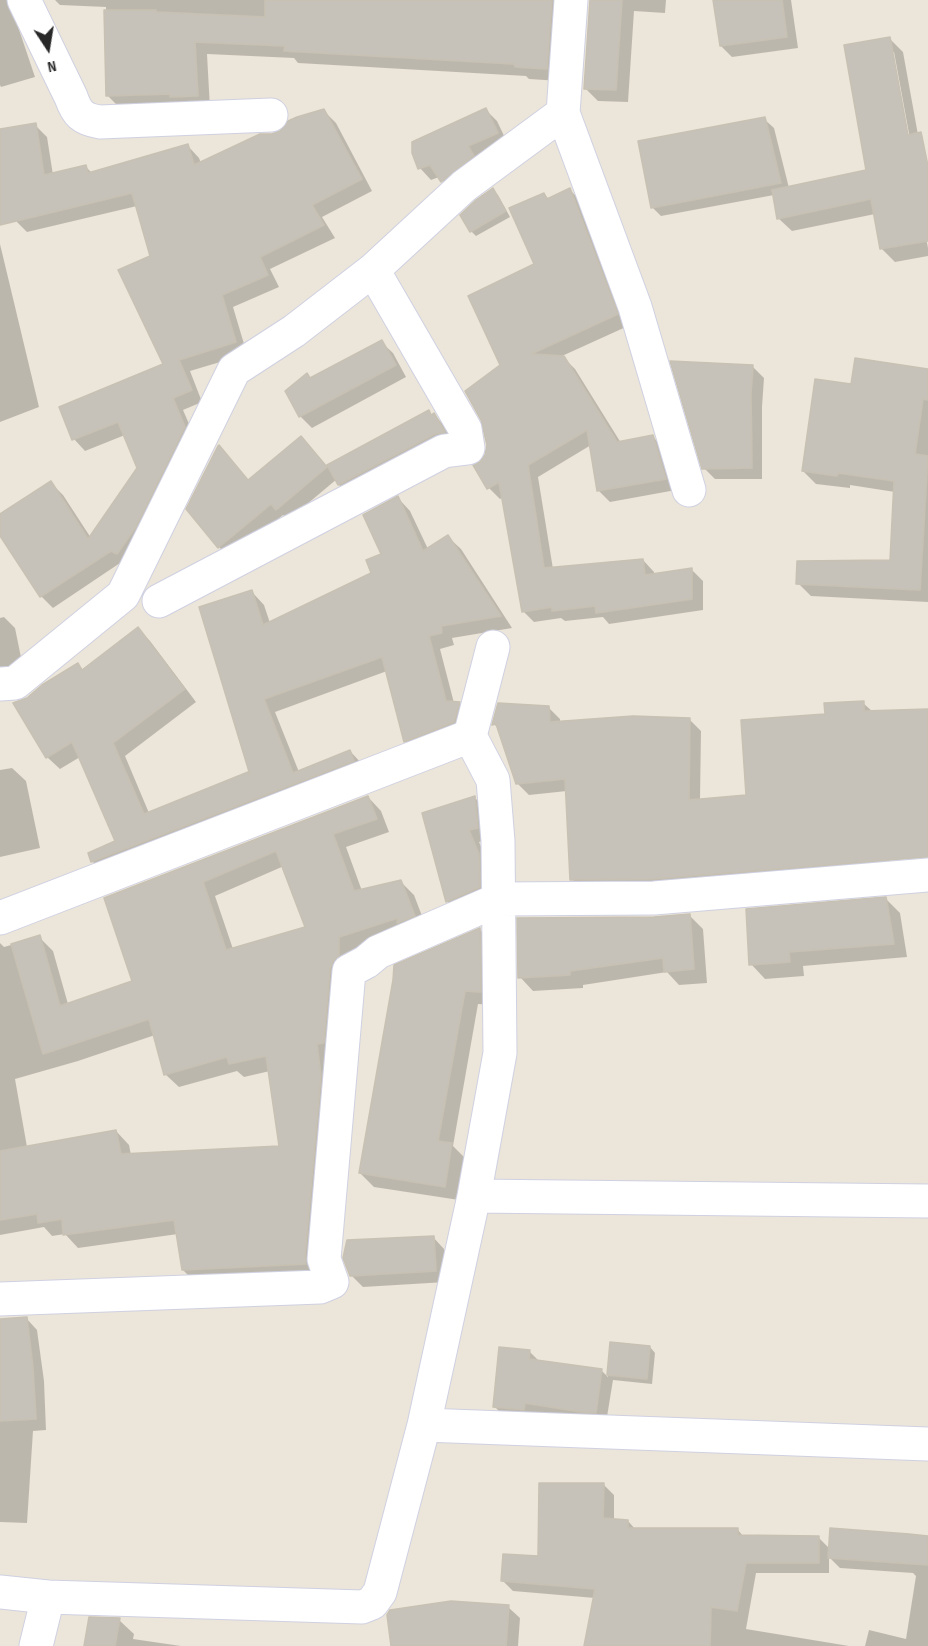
<!DOCTYPE html>
<style>
body{margin:0}
#map{position:relative;width:928px;height:1646px;overflow:hidden;background:#ece5d9;font-family:"Sofia Sans Condensed",sans-serif}
canvas{display:block}
.north{position:absolute;left:18px;top:18px;width:60px;height:60px;-webkit-text-stroke:4px #fff;paint-order:stroke;rotate:168deg;font-size:16px;font-weight:700;line-height:24px;text-align:center;color:#282828}
.north::after{content:'';display:block;margin:auto;width:21px;height:27px;background:#282828;clip-path:polygon(50% 0,100% 100%,50% 72%,0 100%)}
</style>
<div id="map">
<canvas width="928" height="1646"></canvas>
<div class="north">N</div>
</div>
<script>
const context = document.querySelector('canvas').getContext('2d');
context.lineJoin = 'round';
function fill(path, color) { context.fillStyle = color; context.fill(path, 'evenodd'); }
function strokePath(path, color, width, dash) { context.strokeStyle = color; context.lineWidth = width; context.lineCap = dash ? 'butt' : 'round'; context.setLineDash(dash || []); context.stroke(path); }
fill(new Path2D(`
 M0 0H9L35 77 1 87 0 85Z
 M55 0H570L560 81 529 79 526 76 298 63 294 58 207 54 210 108H120L107 95 106 7 60 5Z
 M591 0H666L665 13 634 11 628 102 598 101 585 88Z
 M715 0H791L798 48 732 57 721 46Z
 M890 39 903 52 928 190V237L894 52H891L928 248V256L895 262 881 248 875 214 792 231 778 218 774 195 661 216 652 207 764 119 774 128 789 188 868 171Z
 M486 110 497 121 508 144 453 192 439 177 431 180 420 168Z
 M324 111 336 123 372 191 322 217 335 238 270 269 279 287 233 307 247 354 190 371 202 402 183 410 196 440 123 561 53 608 41 596 0 533V516L51 483 63 495 91 538 138 469 125 435 85 451 74 439 165 365 151 257 137 206 27 232 16 221 0 155V131L35 125 47 137 53 175 86 167 92 173 188 146 199 158 201 163 272 135Z
 M492 190 498 195 510 217 476 236 471 231Z
 M570 190 581 201 628 326 562 356 575 369 621 443 653 437 664 448 676 490 610 502 599 491 591 445 538 477 553 569 643 560 654 572V575L692 570 703 581V610L609 624 603 617 565 621 561 618 534 622 523 611 503 497 500 499 489 488 476 466 481 464 487 455 502 366 536 265 544 194 549 199Z
 M0 244 39 407 0 422Z
 M381 342 393 353 406 377 312 428 300 416 287 391 307 375 312 379Z
 M753 367 764 378 762 407V479H715L704 468Z
 M928 371V602L811 596 798 583 891 562 895 492 850 485V488L816 484 803 471 852 386Z
 M428 412 432 416 434 415 445 426 455 443 351 496 339 485 337 479 288 520 283 515 230 558 219 547V447L249 481 327 467Z
 M398 498 410 511 428 549 448 537 461 549 512 628 452 638 454 645 440 649 454 703H459L471 716 418 753 405 741 387 671 275 712 299 772 350 751 362 764 105 874 93 862 90 853 117 842 80 757 60 769 47 757 28 699 78 665 83 670 138 629 150 641 196 702 125 756 149 813 253 779 252 592 264 605 270 623 372 574 383 555Z
 M4 617 15 628 24 672 0 674V618Z
 M863 703 873 712 928 710V825L873 751 892 872 584 891 572 879 567 791 529 795 517 783 499 729 494 724 548 707 560 719V723L689 719 701 731 700 800 747 796 826 715Z
 M12 768 26 781 40 848 0 857V770Z
 M368 797 381 811 389 832 346 847 362 891 400 881 414 895 427 929 408 932 352 950V969L318 1272 196 1283 183 1270 178 1234 78 1248 65 1234 52 1236 44 1227 0 1235V943L4 947 39 937 53 951 68 1004 134 982 106 899ZM284 866 307 928 233 949 215 896ZM155 1035 165 1074 179 1087 237 1071 244 1077 270 1071 281 1147 131 1155 129 1145 116 1131 27 1147 15 1079 78 1061Z
 M475 798 486 809 489 839 479 842 490 866V899L458 913 447 901Z
 M886 899 900 913 907 957 803 966 804 976 765 979 751 964Z
 M689 915 703 929 707 983 679 985 667 972 583 985V988L533 991 520 977 654 918Z
 M480 930 493 943 494 1005 478 1004 453 1146 465 1158 459 1200 374 1187 360 1173Z
 M433 1237 444 1249 446 1282 363 1287 351 1275Z
 M26 1318 37 1330 44 1381 46 1430 33 1431 27 1523 0 1522V1320Z
 M611 1344 650 1347 655 1353 652 1384 613 1380 606 1423 506 1418 494 1406 529 1351 540 1362 601 1370 608 1377Z
 M603 1484 614 1495V1520L628 1521 636 1530 737 1529 744 1537H818L830 1549 928 1538V1646H865L869 1630 906 1639 916 1576 913 1573 840 1568 829 1557V1573H756L746 1629 849 1646H586L595 1598 513 1591 503 1581 539 1558Z
 M508 1607 520 1618 518 1646H393Z
 M119 1620 134 1634 133 1639 181 1646H86Z`), '#0003');
const building = new Path2D(`
 M265 0H552L547 69 515 67 514 64 284 51 285 46 195 42 198 96 170 97V94L106 96 104 10H156V12L265 17Z
 M590 0H622L616 90 584 89Z
 M713 0H782L787 37 720 46Z
 M890 37 908 135 921 132 928 166V241L880 249 871 199 777 219 772 190 866 170 844 45Z
 M486 108 498 133 468 146 474 156 441 182 430 165 418 169 412 153V142Z
 M324 109 362 179 312 205 324 225 260 257 268 275 222 295 236 342 179 360 192 390 173 398 185 427 136 527 117 554 111 551 40 597 0 536V514L51 481 88 539 137 468 118 422 72 440 59 407 163 364 118 270 150 256 132 193 0 225V129L36 123 44 175 86 165 88 173 188 144 194 165 260 134H272L280 131 288 121 297 117Z
 M765 117 781 183 651 208 638 141Z
 M493 188 506 211 470 232 460 215 476 200Z
 M570 188 618 314 531 354 564 356 617 442 653 435 666 479 597 491 587 430 528 465 544 568 643 559 645 575 692 568V599L596 613 595 606 552 611V607L522 612 499 482 487 489 473 465 480 462 485 455 487 445 481 420 465 391 500 365 468 296 534 264 509 208 544 193 547 199Z
 M382 340 396 365 299 417 285 391 307 373 310 378Z
 M855 358 928 369V400L923 399 915 454 928 456 920 590 796 584 797 561 890 560 894 481 838 473 837 476 802 471 815 379 851 384Z
 M670 361 753 365 751 394 752 468 702 469Z
 M429 410 431 415 434 413 445 432 435 434 338 485 327 465Z
 M301 436 327 467 276 510 271 504 218 548 186 509 218 446 219 445 248 480Z
 M398 496 423 551 448 535 501 616 441 626 442 633 429 636 446 701 460 702 454 722 404 742 382 657 264 699 293 773 350 750 354 761 91 862 88 853 115 841 72 742 46 758 13 703 27 698 42 685 78 663 82 670 138 627 185 689 113 743 144 814 248 772 250 775 199 607 252 590 263 625 371 573 366 560 381 554 363 515Z
 M864 701V711L928 709V857L653 879 570 880 565 779 516 784 496 724 492 725 498 703 549 706 550 722 633 716 690 718 689 800 746 795 741 720 825 714 824 703Z
 M368 796 377 819 333 834 354 891 401 880 415 916 397 923 398 918 339 937V956L333 961 330 969 324 1043 317 1044 321 1076 305 1257 306 1264 182 1270 174 1220 63 1235 62 1219 38 1223 37 1214 0 1220V1151L116 1130 121 1154 279 1146 266 1056 229 1064 227 1057 164 1075 149 1019 43 1054 11 944 40 935 60 1006 132 981 104 898ZM276 851 305 927 226 950 203 882Z
 M475 796 478 828 469 830 479 854 480 887 446 902 422 813Z
 M886 897 894 944 789 952 790 962 749 965 746 909Z
 M690 914 694 969 664 972 663 958 570 971V975L518 978 517 918 654 917Z
 M480 928 481 992 465 991 438 1141 452 1143 445 1187 359 1173 393 980 394 965Z
 M434 1236 436 1271 350 1276 343 1258 347 1240Z
 M27 1317 33 1368 36 1419 0 1421V1319Z
 M610 1342 650 1346 647 1379 607 1375Z
 M499 1347 530 1350 529 1359 602 1369 596 1413 581 1412 525 1403 524 1410 493 1407Z
 M539 1483H604L603 1518 628 1520V1528H738V1535L819 1536V1563H746L737 1611 711 1607 710 1646H584L595 1589 501 1581 503 1554 538 1556Z
 M830 1528 909 1534 928 1536V1565L828 1558Z
 M451 1601 509 1605 506 1646H391L387 1615 390 1610Z
 M89 1617 120 1618 115 1646H84Z`);
fill(building, '#c7c2b9');
strokePath(building, '#c7c1b3', 1.5);
const minor = new Path2D(`
 M24 0 71 97C77 114 82 119 100 122L271 115
 M563 113 635 307 689 490
 M159 601 444 451 468 448 465 429 373 270
 M0 684 15 683 123 595 234 370 294 331 373 270 464 186 563 113 571 0
 M0 918 470 736
 M474 1196 928 1201
 M0 1299 320 1287 332 1282 324 1259 349 971 366 962 378 952 500 899 654 898 928 875
 M424 1425 928 1444
 M0 1592 48 1597 36 1646
 M48 1597 362 1607 372 1603 380 1592 424 1425 474 1196 500 1053 498 841 493 780 470 736 493 647`);
strokePath(minor, '#cfd1e2', 35);
strokePath(minor, '#fff', 33);
</script>
